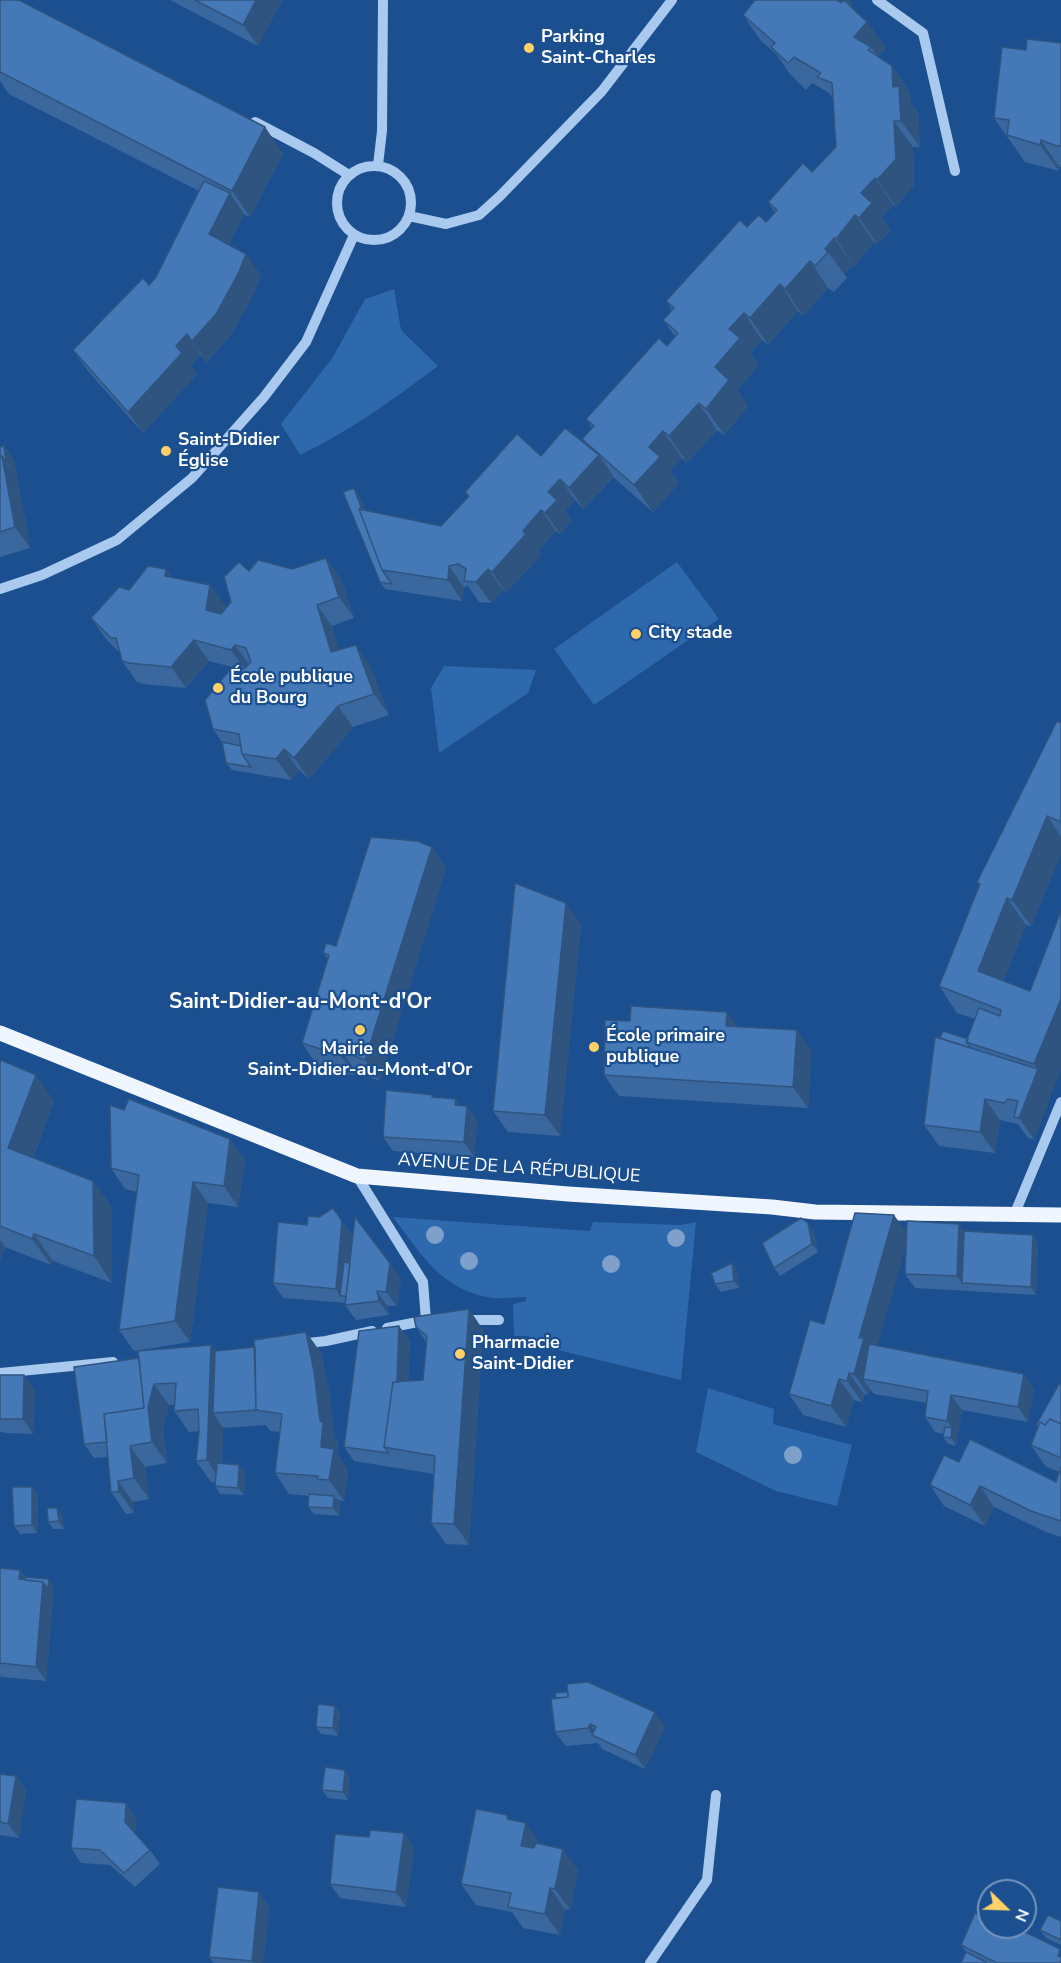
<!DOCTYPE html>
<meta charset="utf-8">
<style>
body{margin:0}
#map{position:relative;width:1061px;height:1963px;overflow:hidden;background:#1b4f8f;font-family:"Nunito Sans",sans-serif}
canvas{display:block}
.north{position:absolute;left:977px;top:1879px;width:60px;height:60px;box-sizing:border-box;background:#1b4f8f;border:2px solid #7695bc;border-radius:50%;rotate:113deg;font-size:16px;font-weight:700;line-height:24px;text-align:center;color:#fff}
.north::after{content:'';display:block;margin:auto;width:21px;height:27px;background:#ffd166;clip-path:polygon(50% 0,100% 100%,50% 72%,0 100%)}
</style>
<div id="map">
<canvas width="1061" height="1963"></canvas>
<div class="north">N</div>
</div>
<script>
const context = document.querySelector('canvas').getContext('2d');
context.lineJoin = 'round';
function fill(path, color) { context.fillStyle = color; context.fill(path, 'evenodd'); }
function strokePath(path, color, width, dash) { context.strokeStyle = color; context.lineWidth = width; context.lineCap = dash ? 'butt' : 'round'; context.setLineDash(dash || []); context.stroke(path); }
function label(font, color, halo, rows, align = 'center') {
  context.font = font + ' "Nunito Sans",sans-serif'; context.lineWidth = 4.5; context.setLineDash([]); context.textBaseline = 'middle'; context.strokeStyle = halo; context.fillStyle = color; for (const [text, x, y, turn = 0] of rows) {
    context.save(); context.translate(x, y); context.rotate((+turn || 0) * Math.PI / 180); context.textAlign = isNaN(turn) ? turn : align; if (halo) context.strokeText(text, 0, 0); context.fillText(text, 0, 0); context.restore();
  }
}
fill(new Path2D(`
 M394 289 401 330 438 366C394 399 350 431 300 455L281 424 333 357 365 299Z
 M677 562 719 619 594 705 554 649Z
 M444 666 536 670 528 693 439 753 431 688Z
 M393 1217 590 1231 593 1222 681 1225 696 1222 681 1380 529 1343V1336H514L513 1304 526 1301V1297C515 1297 503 1299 492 1298 442 1291 421 1254 393 1217Z
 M708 1388 774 1409 773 1424 852 1445 837 1506 776 1491 696 1452Z`), '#2e69ad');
strokePath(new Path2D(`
 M877 0 923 33 955 171
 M255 122 314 153 349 175
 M378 165 382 131 383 0
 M337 203a37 37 0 1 1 74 0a37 37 0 1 1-74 0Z
 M409 216 446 224 479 215 500 196 602 91 672 0
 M0 589 42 575 117 540 192 478 264 397 306 342 354 235
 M357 1176 423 1282 426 1320
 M1015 1213 1061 1102
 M464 1320H499
 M387 1328 428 1320
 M299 1344 326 1341 372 1331
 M0 1373 113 1362
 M650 1963 707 1880 716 1795`), '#a9c9ee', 10);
strokePath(new Path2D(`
 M0 1033 357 1176 568 1194 772 1207 815 1212 1061 1215`), '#f0f6ff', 15);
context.fillStyle = '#7ea0ca';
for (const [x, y] of [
 [435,1235],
 [676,1238],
 [469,1261],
 [611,1264],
 [793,1455]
]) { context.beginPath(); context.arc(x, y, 9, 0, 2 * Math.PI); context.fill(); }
fill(new Path2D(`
 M0 0 265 127 283 154 250 217 244 214 229 245 261 275 254 293 231 335 207 362 201 355 191 366 197 374 143 433 88 371 73 350 149 285 156 277 199 191 9 94 0 81Z
 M170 0H282L258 46Z
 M755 0H849L856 10 855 11 867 22 886 48 878 57 892 66 910 93 911 103 918 113 920 147H913L914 185 896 207 893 205 882 217 891 230 877 244 874 242 854 266 853 265 844 274 847 278 834 292 828 288 803 316 798 311 768 345 762 340 750 353 759 365 737 390 748 406 724 435 717 430 687 463 682 458 670 471 679 483 653 512 613 477 584 509 575 500 565 511 572 521 560 534 556 531 538 551 541 555 506 593 503 590 491 603 479 602 468 586 464 587 462 601 385 589 380 582 354 488 359 495 365 510 441 526 468 497 465 492 541 456 587 446 582 439 592 428 586 419 667 346 675 336 663 320 672 310 666 301 747 227 766 222 775 213 768 202 812 172 836 147 833 99 829 93 812 83 806 90 790 74 776 54 761 41 743 15Z
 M1061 43V167H1059V171L1025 162 994 118 1026 50Z
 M4 446 14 460 30 548 0 557V447Z
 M166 569 173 578 210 585 225 606 224 610 231 602 249 571 292 569 341 579 354 618 332 626 339 650 370 666 389 715 353 727 309 779 299 770 291 780 232 770 226 763 222 742 213 729 232 667 209 661 186 688 143 684 137 682 122 661 120 653 106 639 91 618Z
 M1061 723V854L1031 926 1026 925 1003 981 1053 1090 1034 1139 1028 1138 1018 1124 1000 1120 995 1153 939 1146 924 1125 940 1038 968 1039 975 1019 957 1013 939 986 979 885 977 882Z
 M432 847 446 868 380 1081 356 1072 355 1076 316 1064 302 1043 328 959 323 953 336 946Z
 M581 924 560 1136 508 1132 493 1111Z
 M737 1027 811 1051 808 1108 619 1096 604 1075Z
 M0 1063 54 1101 33 1158 93 1181 112 1208V1283L53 1261 51 1265 5 1247 0 1260Z
 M435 1097 456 1099 461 1106H467L477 1121 474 1157 393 1151 383 1137Z
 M124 1110 230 1139 245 1160 238 1207 208 1203 190 1342 134 1351 119 1330 137 1192 125 1189 111 1168Z
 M813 1230 818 1252 780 1276 774 1268Z
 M964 1231 1038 1243 1036 1295 915 1288 905 1274 906 1245 877 1346 1034 1388 1028 1422 962 1410 956 1446 948 1444 943 1437 944 1434 935 1432 925 1417 927 1403 874 1394 870 1389 868 1395 864 1394 862 1402 854 1400 846 1427 803 1415 789 1394 824 1324 907 1232Z
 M353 1235 350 1263 401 1278 397 1306H387L389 1315 356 1320 345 1305 346 1303 283 1298 273 1283Z
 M732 1263 737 1271 739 1288 721 1292 715 1284Z
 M469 1309 483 1330 469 1545 446 1544 431 1523 434 1474 354 1461 344 1447 410 1340 408 1381 423 1380 426 1342 416 1327Z
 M306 1332 321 1353 329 1392 334 1437 338 1443 337 1454 348 1470 344 1501 337 1500 340 1503 339 1516 314 1514 308 1507 309 1496 289 1494 275 1473 280 1432 270 1431 266 1425 223 1428 222 1464 239 1465 245 1472 244 1495 220 1494 215 1486V1482H211L196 1461 199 1431 189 1432 174 1411V1405H169L163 1428 167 1463 145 1467 149 1499 133 1502 134 1513 126 1514 111 1492 108 1457 94 1458 84 1444 139 1358 211 1345 215 1351 255 1347Z
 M0 1375H24L35 1390 33 1434 7 1433 0 1432Z
 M1061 1385V1537L1046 1532 994 1507 985 1526 944 1506 930 1485 959 1462 1056 1482 1059 1472 1045 1466 1031 1445 1038 1427 1036 1425Z
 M32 1487 38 1494 37 1533 20 1534 14 1526Z
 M62 1515 64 1529H53L48 1522Z
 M0 1568 20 1570 25 1577 54 1587 46 1681 1 1677 0 1675Z
 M551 1699 665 1727 645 1769 602 1749 598 1743 566 1746 555 1732Z
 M335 1706 340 1713 338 1736 321 1734 316 1727Z
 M0 1774 16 1776 26 1791 19 1838 0 1835Z
 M350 1777 348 1800 328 1798 322 1790Z
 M126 1803 136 1818 135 1834 150 1850 160 1864 135 1887 110 1865 81 1863 71 1848Z
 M507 1815 510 1820 540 1844 578 1870 570 1910 565 1909 560 1935 523 1928 512 1912 476 1905 461 1884Z
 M404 1833 414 1848 406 1907 340 1898 330 1884 369 1837Z
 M269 1907 263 1963H214L209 1957Z
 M1061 1921V1945L1046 1938 1040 1930Z
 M961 1945 1061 1963H961L966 1952Z`), '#3a679d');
fill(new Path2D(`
 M256 0H282L258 46 243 25Z
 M834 0H849L856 10 847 19Z
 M867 22 886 48 878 57 871 47 854 37Z
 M892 66 910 93 911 103 918 113 920 147 901 121 893 87Z
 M894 121 913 147 914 185 896 207 877 180Z
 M265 127 283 154 250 217 232 191Z
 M1041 140 1059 167V171L1040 145Z
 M875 178 893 205 882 217 891 230 877 244 859 218 861 193Z
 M230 193 244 214 224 255 209 234Z
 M855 215 874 242 854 266 836 239Z
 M834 238 853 265 844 274 828 252 825 249Z
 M246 254 261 275 254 293 231 335 207 362 192 341Z
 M810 261 828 288 803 316 785 289Z
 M780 284 798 311 768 345 750 318Z
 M744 313 762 340 750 353 759 365 737 390 748 406 724 435 706 409 715 367 729 329Z
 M187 334 201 355 191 366 197 374 143 433 128 412 176 346Z
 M699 403 717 430 687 463 669 436Z
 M663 431 682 458 670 471 679 483 653 512 634 485 649 447Z
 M4 446 14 460 17 477 6 463Z
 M599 455 613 476 584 509 569 488Z
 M2 456 17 477 30 548 15 527Z
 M560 479 575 500 565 511 572 521 560 534 545 513 548 492Z
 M354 488 359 495 389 571H387Z
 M541 510 556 531 538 551 541 555 506 593 492 572 523 531Z
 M326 558 341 579 354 618 339 597Z
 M449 566 464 587 462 601 448 580Z
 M166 569 181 590 165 576Z
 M488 569 503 590 491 603 476 582Z
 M210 585 225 606 220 631 206 610Z
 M317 605 332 626 346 673 331 652Z
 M194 640 209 661 186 688 171 667Z
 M235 645 250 666 246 671 231 650Z
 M356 645 370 666 389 715 374 694Z
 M338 706 353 727 309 779 294 758Z
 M284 749 299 770 291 780 276 759Z
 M1047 816 1061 836V854L1031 926 1012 900Z
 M432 847 446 868 380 1081 365 1060Z
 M1007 898 1026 925 996 998 978 971Z
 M566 903 581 924 560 1136 545 1115Z
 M1061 999V1070L1034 1139 1019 1118 1038 1069 1034 1064Z
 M727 1012 742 1033 726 1026Z
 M797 1030 811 1051 808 1108 793 1087Z
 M342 1051 356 1072 355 1076 340 1055Z
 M36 1075 54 1101 26 1175 8 1148Z
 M456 1099 466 1113 467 1106 477 1121 474 1157 464 1142 455 1105Z
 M985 1099 1000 1120 995 1153 980 1132Z
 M230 1139 245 1160 238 1207 224 1186Z
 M93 1181 112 1208V1283L94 1256Z
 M193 1182 208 1203 190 1342 175 1321Z
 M894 1215 909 1236 875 1354 863 1379 870 1389 868 1395 854 1374 859 1338Z
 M342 1221 353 1235 346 1296H340L336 1289Z
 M808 1223 813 1230 818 1252 812 1244Z
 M959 1224 969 1239 962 1283 957 1276Z
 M34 1234 53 1261 51 1265 32 1239Z
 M1033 1235 1038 1243 1036 1295 1031 1287Z
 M0 1239 5 1247 0 1260Z
 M390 1263 401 1278 397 1306 386 1292Z
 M732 1263 737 1271 739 1288 734 1281Z
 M377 1291 387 1306 389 1315 379 1301Z
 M469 1309 483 1330 469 1545 454 1524Z
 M399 1326 410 1340 407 1403 389 1448Z
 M306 1332 321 1353 329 1392 334 1437 338 1443 337 1454 348 1470 344 1501 329 1480 321 1447 320 1421Z
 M211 1345 226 1366 213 1413 223 1428 221 1481 207 1460Z
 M142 1357 154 1384 169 1405 163 1428 167 1463 152 1442Z
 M849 1373 864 1394 862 1402 847 1381Z
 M1024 1374 1034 1388 1028 1422 1018 1407Z
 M24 1375 35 1390 33 1434 23 1419Z
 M839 1379 854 1400 846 1427 831 1406Z
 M951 1395 962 1410 956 1446 951 1438 952 1428 947 1421Z
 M130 1446 145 1467 149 1499 134 1478Z
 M239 1465 245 1472 244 1495 238 1488Z
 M118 1481 133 1502 134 1513 119 1492Z
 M980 1486 994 1507 985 1526 970 1505Z
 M32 1487 38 1494 37 1533 32 1525Z
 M334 1496 340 1503 339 1516 333 1508Z
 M57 1508 62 1515 64 1529 59 1521Z
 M20 1570 30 1585 19 1579Z
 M49 1579 54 1587 46 1681 36 1667 43 1582Z
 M335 1706 340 1713 338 1736 333 1728Z
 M655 1712 665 1727 645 1769 635 1755Z
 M590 1724 600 1738 592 1735 588 1728Z
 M345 1770 350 1777 348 1800 343 1792Z
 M16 1776 26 1791 19 1838 8 1824Z
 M126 1803 136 1818 135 1837 125 1822Z
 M526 1823 540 1844 535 1867 521 1846Z
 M404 1833 414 1848 406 1907 396 1892Z
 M563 1849 578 1870 570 1910 555 1889Z
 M550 1888 565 1909 560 1935 545 1914Z
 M259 1892 269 1907 263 1963H253L252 1961Z`), '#305480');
const building = new Path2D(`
 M0 0H19L265 127 232 191 0 72Z
 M195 0H256L243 25Z
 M755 0H837L841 3 844 0 867 22 854 37 871 47 868 50 892 66 893 87 899 86 901 121H894L896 159 877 180 875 178 861 193 872 203 859 218 855 215 836 239 834 238 825 249 828 252 815 266 810 261 785 289 780 284 750 318 744 313 729 329 740 338 715 367 729 380 706 409 699 403 669 436 663 431 649 447 660 457 634 485 582 439 594 426 586 419 659 338 667 346 678 333 663 320 674 308 666 301 740 220 747 227 759 215 766 222 777 210 768 202 803 163 812 172 836 147 832 83 817 77 821 73 794 57 788 63 771 47 775 43 743 15Z
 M1027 39 1061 43V146H1057L1041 140 1040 145 1007 135 1009 120 994 118 1002 47 1026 50Z
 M204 181 230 193 209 234 246 254 239 272 216 314 192 341 187 334 176 346 182 353 128 412 73 350 143 278 149 285 156 277Z
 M565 428 599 455 569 488 560 479 548 492 557 500 545 513 541 510 523 531 526 534 492 572 488 569 476 582 464 581 466 569 458 564 449 566 448 580 382 570 359 509 441 526 469 496 465 492 517 434 541 456Z
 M4 446 6 463 2 456 0 457V447Z
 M2 456 15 527 0 532V457Z
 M354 488 362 510 359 509 382 570 392 584 380 582 343 492Z
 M326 558 339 597 317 605 331 652 356 645 374 694 338 706 294 758 284 749 276 759 242 754 239 734 213 729 205 700 233 666 244 669 251 662 246 648 235 645 231 650 194 640 171 667 129 663 122 661 116 638H111L91 618 119 587 129 590 148 566 166 569 165 576 210 585 206 610 221 614 231 602 224 577 239 562 249 571 258 560 292 569Z
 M1057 721 1061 723V822L1047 816 1012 900 1007 898 978 971 1030 991 1061 911V999L1034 1064 966 1042 979 1008 1000 1016 1001 1010 939 986 980 884 977 882Z
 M222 742 241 746 242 754 251 767 226 763Z
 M371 837 417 841 432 847 365 1060 342 1051 340 1055 302 1043 329 955 323 953 326 943 336 946Z
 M515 883 566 903 545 1115 493 1111Z
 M631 1006 727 1012 726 1026 797 1030 793 1087 604 1075 605 1020 630 1021Z
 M943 1031 968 1039 966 1042 971 1048 940 1038Z
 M935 1037 1038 1069 1019 1118 1014 1117 1018 1101 1008 1099 1004 1103 985 1099 980 1132 924 1125Z
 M1 1060 36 1075 8 1148 93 1181 94 1256 34 1234 32 1239 0 1226V1063Z
 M386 1090 433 1095 432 1097 456 1099 455 1105 467 1106 464 1142 383 1137Z
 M129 1099 230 1139 224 1186 193 1182 175 1321 119 1330 139 1175 111 1168 110 1105 124 1110Z
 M333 1208 342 1221 336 1289 273 1283 278 1222 307 1225 308 1216 319 1217Z
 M855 1213 894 1215 859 1338H864L854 1374 849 1373 847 1381 839 1379 831 1406 789 1394 810 1320 824 1324Z
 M355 1217 390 1263 386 1292 377 1291 379 1301 345 1305Z
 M801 1218 808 1223 812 1244 774 1268 762 1243Z
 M907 1221 959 1224 957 1276 905 1274Z
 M964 1231 1033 1235 1031 1287 962 1283Z
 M344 1262 350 1263 346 1296H340Z
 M732 1263 734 1281 715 1284 711 1273Z
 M469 1309 454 1524 431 1523 435 1456 384 1447 393 1382 423 1380 427 1336 416 1327 414 1317Z
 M399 1326 397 1382H393L384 1447 389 1453 344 1447 359 1331Z
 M306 1332 314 1371 320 1421 323 1422 321 1447 334 1449 329 1480 317 1479 318 1476 275 1473 282 1414 256 1410 254 1340Z
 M869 1344 1024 1374 1018 1407 951 1395 947 1421 925 1417 928 1391 863 1379Z
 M211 1345 207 1460 196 1461 199 1432 198 1409 174 1411 176 1383 154 1384 148 1407 152 1442 130 1446 134 1478 118 1481 119 1492H111L104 1414 144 1408 138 1351Z
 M255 1347 256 1410H258L213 1413 215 1351Z
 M139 1358 144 1408 104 1414 107 1442 84 1444 74 1367Z
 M0 1375H24L23 1419H0Z
 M1059 1384 1061 1385V1424L1050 1419 1045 1425 1040 1422 1038 1426 1036 1425Z
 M1050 1419 1061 1424V1458L1031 1445 1040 1422 1045 1425Z
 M945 1427 952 1428 951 1438 943 1437Z
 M970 1439 1056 1482 1061 1467V1521L1031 1511 980 1486 970 1505 930 1485 944 1455 959 1462Z
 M217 1463 239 1465 238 1488 215 1486Z
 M12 1487H32V1525L14 1526Z
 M309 1494 334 1496 333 1508 308 1507Z
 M47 1508H57L59 1521 48 1522Z
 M0 1568 20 1570 19 1579 43 1582 36 1667 0 1663Z
 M25 1577 49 1579 48 1589 43 1582 25 1580Z
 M588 1682 655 1712 635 1755 592 1735 596 1727 590 1724 588 1728 555 1732 551 1699 568 1697 567 1684Z
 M568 1692V1697L556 1698 555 1693Z
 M318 1704 335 1706 333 1728 316 1727Z
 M325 1767 345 1770 343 1792 322 1790Z
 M0 1774 16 1776 8 1824 0 1822Z
 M76 1799 126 1803 125 1822 150 1850 124 1873 100 1850 71 1848Z
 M476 1809 507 1815V1819L526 1823 521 1846 534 1848 536 1843 563 1849 555 1889 550 1888 545 1914 508 1907 511 1893 461 1884Z
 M370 1830 404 1833 396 1892 330 1884 335 1834 369 1837Z
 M218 1887 259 1892 252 1961 209 1957Z
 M975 1913 989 1921V1927H1001L1016 1935 1019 1929 1060 1949 1058 1956 1061 1957V1963H997L961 1945Z
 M1048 1915 1061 1921V1940L1040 1930Z
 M966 1952 986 1962V1963H961Z`);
fill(building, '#4478b7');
strokePath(building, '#305480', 1.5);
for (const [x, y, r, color] of [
 [529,48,6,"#ffd166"],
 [166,451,6,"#ffd166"],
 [636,634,6,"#ffd166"],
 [218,688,6,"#ffd166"],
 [360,1030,6,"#ffd166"],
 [594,1047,6,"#ffd166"],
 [460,1354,6,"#ffd166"]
]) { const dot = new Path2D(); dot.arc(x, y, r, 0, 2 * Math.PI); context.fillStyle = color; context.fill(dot); strokePath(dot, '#1b4f8f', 2); }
label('bold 18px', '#fff', '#1b4f8f', [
 ["Parking",541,38],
 ["Saint-Charles",541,59],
 ["Saint-Didier",178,441],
 ["Église",178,462],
 ["City stade",648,634],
 ["École publique",230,678],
 ["du Bourg",230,699],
 ["École primaire",606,1037],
 ["publique",606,1058],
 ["Mairie de",360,1050,"center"],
 ["Saint-Didier-au-Mont-d'Or",360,1071,"center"],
 ["Pharmacie",472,1344],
 ["Saint-Didier",472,1365]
], 'left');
label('18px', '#fff', '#1b4f8f', [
 ["AVENUE DE LA RÉPUBLIQUE",519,1169,4]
]);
label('bold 21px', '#fff', '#1b4f8f', [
 ["Saint-Didier-au-Mont-d'Or",300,1003]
]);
</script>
